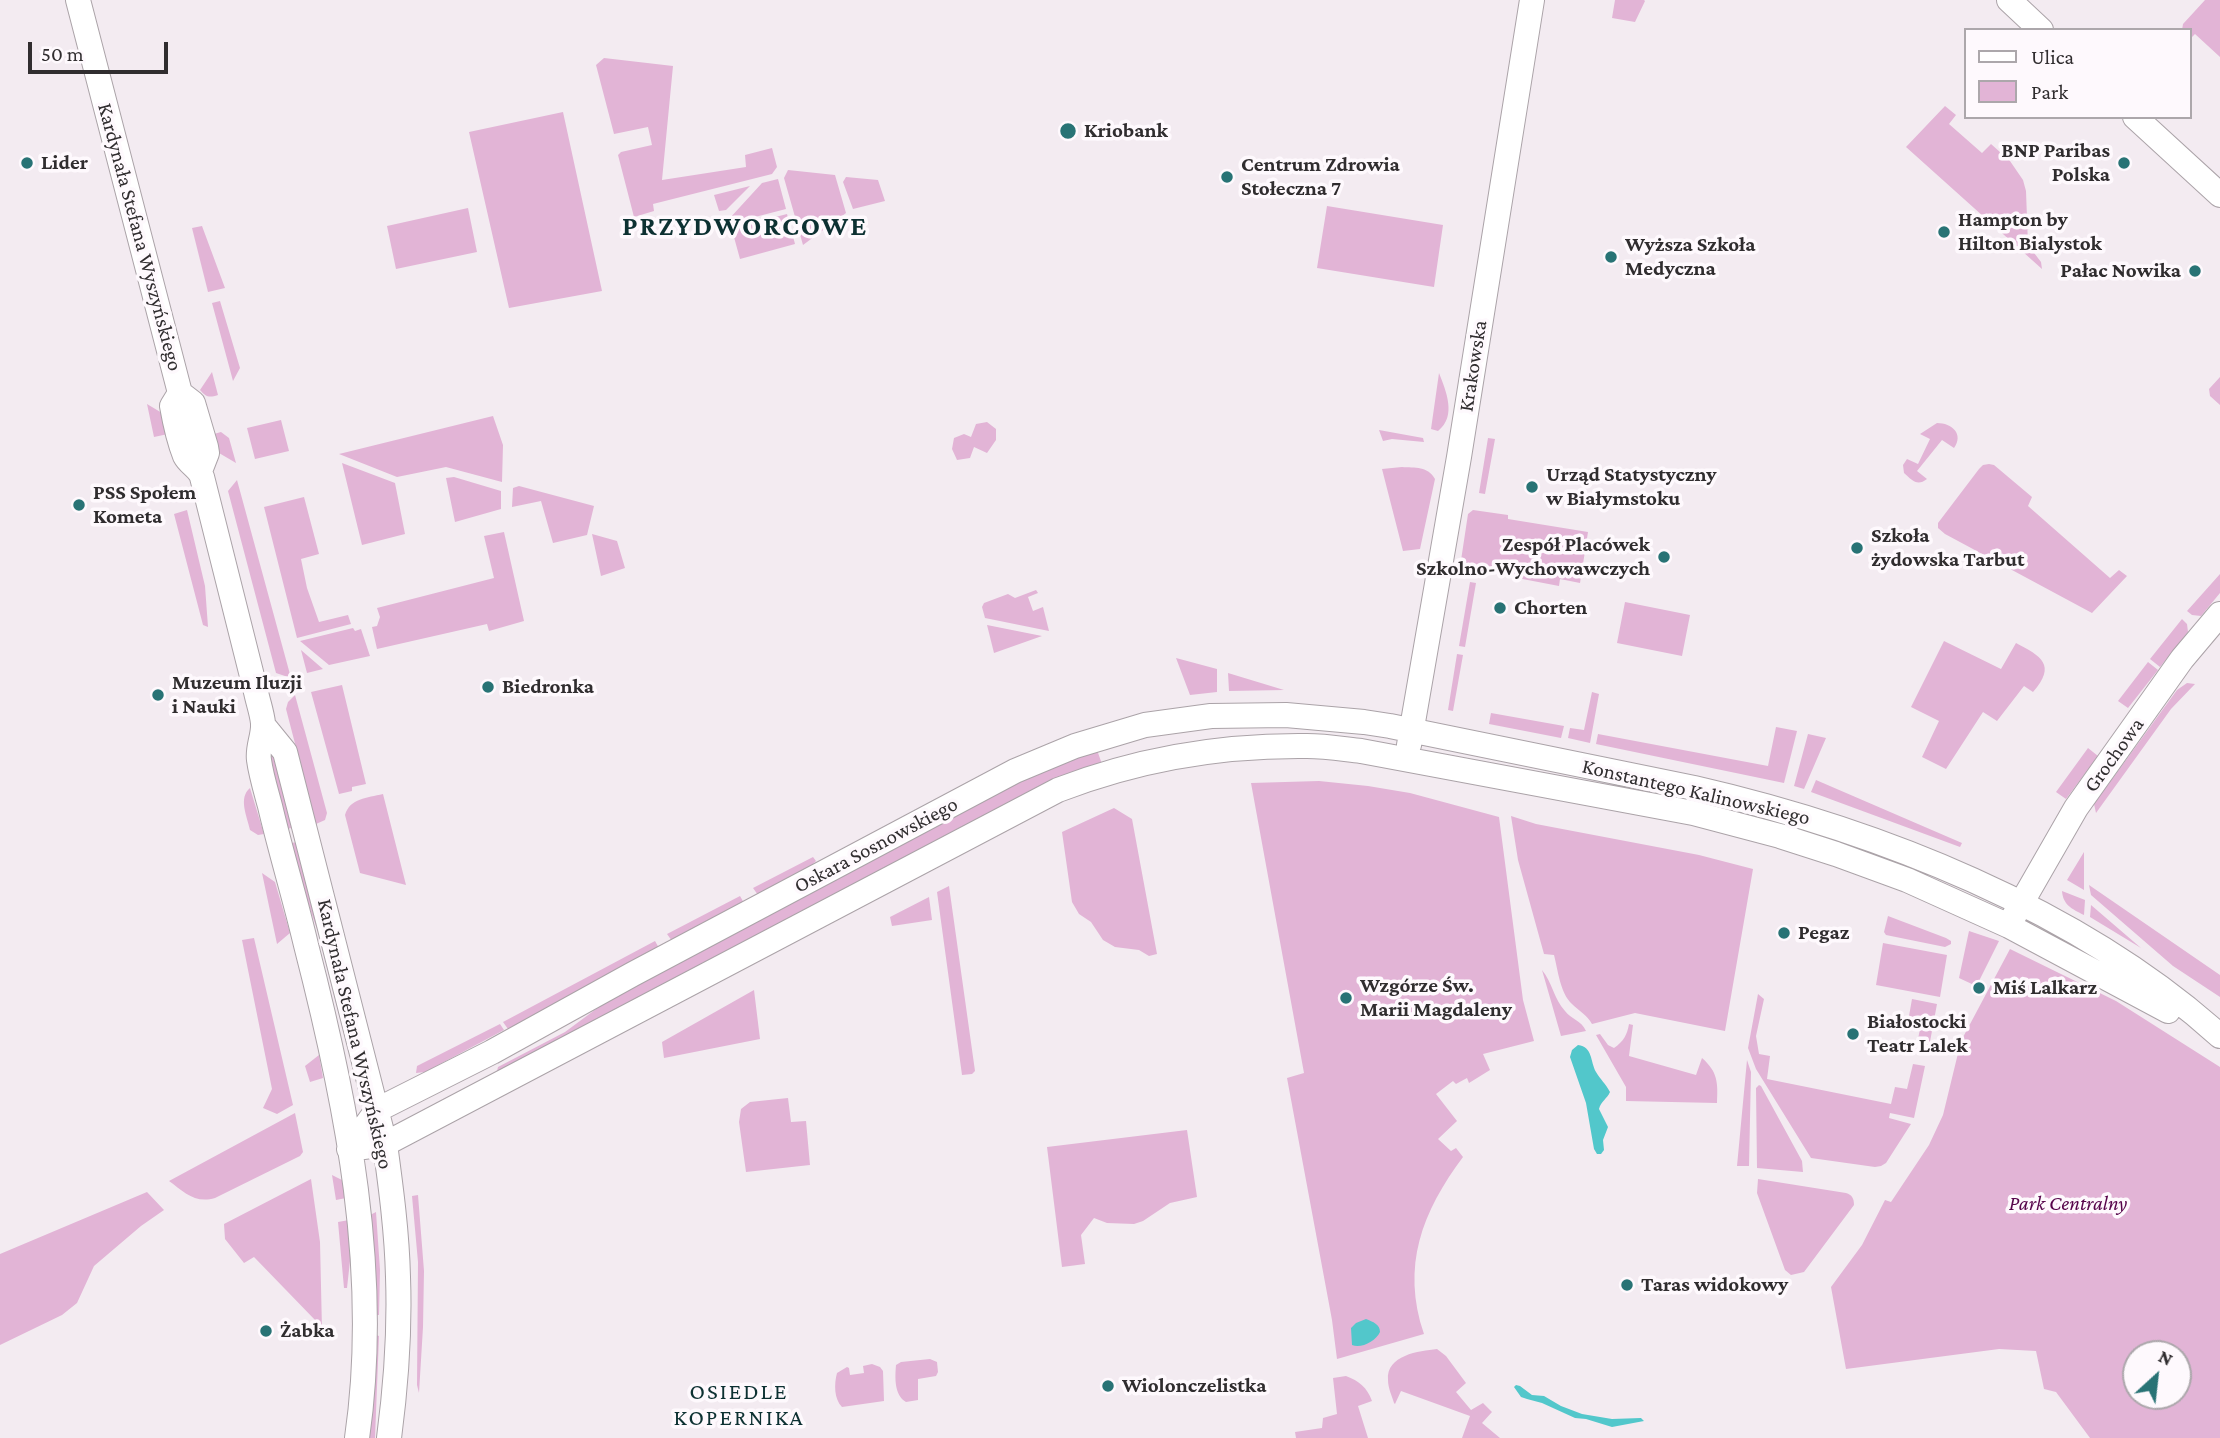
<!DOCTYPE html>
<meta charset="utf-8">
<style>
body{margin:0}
#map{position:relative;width:2220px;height:1438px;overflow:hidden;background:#f3ebf1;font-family:"Crimson Pro",serif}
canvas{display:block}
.legend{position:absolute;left:1964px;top:28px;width:228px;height:91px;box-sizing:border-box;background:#fef9fd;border:2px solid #aca7ab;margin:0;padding:9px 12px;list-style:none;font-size:21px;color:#302d2f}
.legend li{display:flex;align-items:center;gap:14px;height:35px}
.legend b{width:35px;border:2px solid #aca7ab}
.north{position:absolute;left:2122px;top:1340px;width:70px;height:70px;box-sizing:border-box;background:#fef9fd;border:2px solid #aca7ab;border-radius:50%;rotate:27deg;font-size:19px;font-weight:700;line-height:28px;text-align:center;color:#302d2f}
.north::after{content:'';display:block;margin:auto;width:24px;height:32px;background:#287375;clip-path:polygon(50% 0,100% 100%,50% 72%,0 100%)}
.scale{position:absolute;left:28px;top:42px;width:140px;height:32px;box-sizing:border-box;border:4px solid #302d2f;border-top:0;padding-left:9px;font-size:21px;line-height:24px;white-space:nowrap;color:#302d2f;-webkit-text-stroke:5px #fef9fd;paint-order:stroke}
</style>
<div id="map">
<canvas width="2220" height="1438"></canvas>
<ul class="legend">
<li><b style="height:9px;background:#fff"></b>Ulica</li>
<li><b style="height:19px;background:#e2b4d6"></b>Park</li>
</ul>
<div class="north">N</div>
<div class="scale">50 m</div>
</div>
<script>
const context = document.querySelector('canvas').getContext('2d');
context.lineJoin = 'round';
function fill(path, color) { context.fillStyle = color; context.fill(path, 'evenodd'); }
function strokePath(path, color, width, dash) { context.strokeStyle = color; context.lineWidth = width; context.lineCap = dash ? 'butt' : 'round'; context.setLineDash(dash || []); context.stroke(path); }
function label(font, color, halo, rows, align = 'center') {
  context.font = font + ' "Crimson Pro",serif'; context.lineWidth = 7; context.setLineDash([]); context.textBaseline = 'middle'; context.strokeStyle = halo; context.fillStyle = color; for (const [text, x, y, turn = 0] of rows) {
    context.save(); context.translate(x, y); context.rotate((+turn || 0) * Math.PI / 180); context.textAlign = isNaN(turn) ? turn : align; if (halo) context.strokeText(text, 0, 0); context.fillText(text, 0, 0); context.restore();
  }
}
fill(new Path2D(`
 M1615 0H1644L1645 1 1635 22 1612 18Z
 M2205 0H2220V57L2195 34 2190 39V30H2182L2183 24Z
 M604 58 673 66 662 180 746 167 745 155 772 148 777 167 772 174 653 204 654 211 634 217 618 155 621 152 652 145 648 127 614 134 596 65Z
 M1945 106 1956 115 1949 124 1982 153 1991 144 2010 161 2023 180 2026 191 2028 245 2041 262 2042 269 1906 147Z
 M563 112 602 291 509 308 469 132Z
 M788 170 835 175 846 213 803 245 784 178Z
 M846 177 878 180 885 201 853 209 843 182Z
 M778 179 786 209 755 217 756 222 787 214 795 244 740 259 729 219 762 183Z
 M750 186 726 210 719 211 714 195Z
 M1327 206 1443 225 1434 287 1317 268Z
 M468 208 477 252 396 269 387 226Z
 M202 226 225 288 208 292 192 228Z
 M220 301 240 368 233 381 212 303Z
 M212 372 218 395C209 398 206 397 200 390Z
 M1439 373C1446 391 1457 416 1438 431L1431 429Z
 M2220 377V405L2210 396 2209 389Z
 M147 404 162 413 168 434 154 437Z
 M493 416 503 445 502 482 446 467 397 477 339 454Z
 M281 420 289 451 255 459 247 428Z
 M987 422 996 429V440L987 453 974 447 970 458 957 460 952 449 954 438 964 434 971 437 976 424Z
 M1937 423C1952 423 1964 434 1954 448L1942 440 1917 471 1927 479C1917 487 1912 480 1904 473L1903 465 1907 459 1918 464 1930 439 1920 434Z
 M1379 430 1423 438 1424 442 1392 439 1383 441Z
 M221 432 229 438 236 463 219 453 214 434Z
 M1488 438 1495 439 1485 494 1479 493Z
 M342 463 395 483 405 534 362 545Z
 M1989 464 1994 465 2032 497 2028 506 2110 578 2119 570 2127 576 2092 613 1945 534 1938 528V523L1979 469 1983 465Z
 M1402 467C1415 468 1428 466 1435 479L1420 549 1403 551 1382 469Z
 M454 477 501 491V509L455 522 446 478Z
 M237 480 291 678 276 673 228 491Z
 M519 486 594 506 587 535 553 543 541 501 512 507 513 488Z
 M304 497 319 554 301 559 307 588 319 622 348 615 351 624 297 638 264 507Z
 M187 510 205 586 208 627 203 625 174 514Z
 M1473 510 1508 515V519L1588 532 1580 583 1560 579 1559 586 1460 567 1468 514Z
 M504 532 524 621 489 631 487 624 377 649 372 627 377 626 380 617 377 608 494 578 484 536Z
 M592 534 617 541 625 568 601 576Z
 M2220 574V593L2201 616 2192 615 2187 611Z
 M1470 582 1476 583 1465 647 1459 646Z
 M1036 590 1038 593 1028 597 1033 611 1043 607 1049 631 985 618 982 607 984 603 1008 594 1015 598Z
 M1625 602 1690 615 1682 656 1617 643Z
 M2182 619 2187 624 2188 632 2160 667 2150 659Z
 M987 625 1042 636 994 653Z
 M353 628 355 631 361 629 370 656 329 665 300 641Z
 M1944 641 2001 669 2016 643C2041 656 2057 665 2033 692L2024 686 1997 721 1983 712 1946 769 1922 757 1939 721 1911 707Z
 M301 650 323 669 307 673Z
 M1457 654 1463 655 1453 711 1448 710Z
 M1176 658 1217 669V692L1190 695Z
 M2148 662 2158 670 2128 708 2118 701Z
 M1228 673 1284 690 1229 691Z
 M2187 683 2195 684 2171 709 2096 813 2094 804 2177 690Z
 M342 685 366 784 352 787V791L339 794 311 692Z
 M1592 692 1599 694 1590 743 1568 738 1570 728 1584 730Z
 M295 695 327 813 325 820 316 824 286 709 288 702Z
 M1491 713 1564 726 1561 738 1489 724Z
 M1776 727 1797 731 1784 783 1596 744 1598 734 1768 766Z
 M1808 734 1826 738 1804 789 1794 786Z
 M2088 748 2098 756 2066 799 2056 792Z
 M1097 750 1102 764 501 1072 497 1071 498 1067 565 1032 611 998 1008 786Z
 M275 753 296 827 287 829 268 755Z
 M1816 780 1962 843 1960 847 1811 792Z
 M1319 781 1368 786 1410 793 1499 817 1523 1000 1534 1041 1483 1054 1490 1070 1469 1083 1467 1078 1456 1084 1453 1081 1436 1094 1457 1121 1438 1139 1451 1151 1456 1148 1463 1157C1422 1212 1401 1266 1424 1334L1337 1359 1332 1320 1287 1078 1304 1073 1251 783Z
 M250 788 264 834 258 835 250 830C247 816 238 798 250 788Z
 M383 794 406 885 360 873 345 815C350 798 367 798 383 794Z
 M1114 808 1132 819 1157 954 1149 956 1139 950 1115 947 1103 940 1091 922 1079 914 1072 902 1062 832Z
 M1511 816 1536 824 1699 855 1753 869 1725 1031 1635 1013 1592 1024C1587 1015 1579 1011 1572 1004 1560 993 1558 970 1554 955L1544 954 1518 860Z
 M299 842 344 1019H340L318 932 295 866 290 843Z
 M2084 852V890L2067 880Z
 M813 857 816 861 806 871 758 895 753 888Z
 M262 873 275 882 290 933 277 944Z
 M2089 885 2220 975V997L2173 966 2091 895Z
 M949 886 975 1071 972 1074 962 1075 937 892Z
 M2062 891 2085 900 2084 915C2072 909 2063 905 2062 891Z
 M740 896 744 903 672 941 667 934Z
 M929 897 932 920 892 926 890 917Z
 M2091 905 2141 948 2090 917Z
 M1888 916 1946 938 1951 941V944L1945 947 1886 935 1884 932Z
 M1969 931 1999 941 1979 981 1977 980 1974 985 1959 978Z
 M254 938 293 1105 277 1114 263 1108 272 1089 242 940Z
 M655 941 659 948 508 1029 503 1022Z
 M1883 943 1947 955 1940 997 1876 985Z
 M2010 949 2116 1001 2220 1067V1438H2090L2056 1392 2044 1389 2036 1351 1999 1349 1846 1369 1831 1287 1862 1245 1885 1200 1891 1202 1929 1145 1943 1115 1961 1041ZM2136 1354H2178V1396H2136Z
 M1542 970C1552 982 1554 999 1565 1011 1571 1019 1581 1020 1586 1031L1561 1036Z
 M754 990 760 1039 664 1058 662 1042Z
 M1758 994 1764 999 1756 1036 1759 1054 1770 1056 1767 1079 1891 1104 1895 1087 1907 1089 1913 1064 1925 1066 1914 1118 1890 1113 1889 1118 1911 1124 1886 1163 1881 1166 1875 1167 1811 1158 1756 1069 1748 1048Z
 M1912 999 1937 1004 1929 1047 1917 1044 1922 1019 1909 1016Z
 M500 1024 504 1030 425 1072 416 1073 417 1066Z
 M1629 1024 1633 1025 1629 1056 1696 1075 1702 1058C1718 1072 1718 1083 1717 1103L1626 1101V1087L1596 1035 1600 1034 1608 1045 1614 1048C1624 1041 1627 1035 1629 1024Z
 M319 1055 323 1078 310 1082 305 1066Z
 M1747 1060 1751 1072 1749 1166H1737Z
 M1759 1085 1761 1086 1802 1161 1803 1172 1757 1168 1756 1088Z
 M788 1098 791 1122 806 1121 810 1165 746 1172 739 1122 741 1109 750 1102Z
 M295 1113 303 1152 300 1156 215 1198C195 1204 184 1192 169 1181Z
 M1187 1130 1197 1197 1170 1203 1143 1221 1134 1224 1107 1223 1094 1218 1081 1235 1085 1264 1062 1267 1047 1147Z
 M332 1175 342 1180 346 1198 336 1200Z
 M311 1179 320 1242 322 1330 312 1333 308 1329 316 1321 254 1257 244 1263 225 1239 224 1224Z
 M1758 1179 1846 1193C1852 1195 1854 1198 1854 1205L1804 1272 1791 1275 1785 1270 1757 1193Z
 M147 1192 164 1210 141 1226 94 1266 77 1303 62 1315 0 1345V1254Z
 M418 1195 424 1271 423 1327 419 1393 417 1385 418 1262 412 1196Z
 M376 1212 380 1270 379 1315H376L370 1215Z
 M349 1220 352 1243 347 1288H344L338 1222Z
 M376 1335 379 1336 375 1438H367Z
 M1437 1349 1446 1356 1466 1383 1456 1392 1471 1410 1483 1403 1492 1412 1482 1423 1500 1438H1462L1470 1416 1401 1391 1395 1404 1394 1403C1392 1396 1388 1388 1388 1380 1386 1355 1419 1351 1437 1349Z
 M930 1359 937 1362 938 1372 936 1376 918 1379V1400L906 1402C894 1395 895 1377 896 1365L901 1362Z
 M872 1364 880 1367 883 1371 884 1401 842 1407C834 1399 834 1384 837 1373L847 1367 849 1368 850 1375 864 1373 863 1366Z
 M1346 1376C1359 1381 1367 1387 1372 1401L1358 1406 1368 1438H1296L1295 1432 1322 1428 1323 1418 1337 1414 1333 1378Z`), '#e2b4d6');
fill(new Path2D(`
 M1578 1045C1593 1047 1590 1061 1596 1072 1600 1079 1606 1084 1610 1092 1607 1099 1601 1101 1599 1109L1608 1127 1603 1140 1604 1150 1601 1154H1597L1594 1149 1586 1103 1570 1057 1572 1050Z
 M1366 1319C1373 1322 1380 1324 1380 1332 1376 1341 1361 1349 1352 1345L1351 1328 1356 1323Z
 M1516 1385 1520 1386 1532 1395 1544 1396 1561 1406 1582 1414 1612 1419 1641 1418 1644 1421 1612 1427 1586 1419 1575 1418 1542 1403 1527 1399 1521 1397 1514 1387Z`), '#52c7cb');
const tertiary = new Path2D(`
 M78 0 180 393 193 403 206 447 207 453 200 471
 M2009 0 2041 30
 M2135 117 2220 195
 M180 393 172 406C175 423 179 441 185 456 189 464 199 468 202 477L256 692C258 702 262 713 263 723 264 735 257 748 259 760 261 775 266 791 270 806 281 853 295 898 306 945 347 1104 381 1273 357 1438
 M263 725 285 752 385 1144C391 1188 397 1233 398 1277 400 1331 396 1385 389 1438
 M1409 745 1459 457 1532 0
 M2014 916 2076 808 2182 659 2220 614
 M349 1149 377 1110 492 1052 633 974 1015 771 1075 746 1145 725 1211 716 1286 715 1364 722 1390 726 1694 788C1877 830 2079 909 2220 1036
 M349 1149 385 1144 1058 790C1138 759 1221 745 1307 746 1325 746 1343 749 1361 751L1693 813 1780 836 1836 854 1907 880 2009 926 2168 1011`);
strokePath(tertiary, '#aba3a8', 26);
strokePath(tertiary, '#fff', 24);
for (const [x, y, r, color] of [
 [1068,131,9,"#287375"],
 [27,163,7,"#287375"],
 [2124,163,7,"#287375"],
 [1227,177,7,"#287375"],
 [1944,232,7,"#287375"],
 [1611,257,7,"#287375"],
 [2195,271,7,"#287375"],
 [1532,487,7,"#287375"],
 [79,505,7,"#287375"],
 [1857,548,7,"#287375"],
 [1664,557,7,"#287375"],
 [1500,608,7,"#287375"],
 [488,687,7,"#287375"],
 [158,695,7,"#287375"],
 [1784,933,7,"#287375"],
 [1979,988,7,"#287375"],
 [1346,998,7,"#287375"],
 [1853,1034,7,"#287375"],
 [1627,1285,7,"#287375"],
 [266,1331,7,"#287375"],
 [1108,1386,7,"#287375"]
]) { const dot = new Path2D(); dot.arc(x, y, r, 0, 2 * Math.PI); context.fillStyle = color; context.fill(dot); strokePath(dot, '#fef9fd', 2.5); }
label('bold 21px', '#302d2f', '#fef9fd', [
 ["Kriobank",1084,131],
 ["BNP Paribas",2110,151,"right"],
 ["Polska",2110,175,"right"],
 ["Lider",41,163],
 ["Centrum Zdrowia",1241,165],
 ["Stołeczna 7",1241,189],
 ["Hampton by",1958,220],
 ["Hilton Bialystok",1958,244],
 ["Wyższa Szkoła",1625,245],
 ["Medyczna",1625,269],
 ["Pałac Nowika",2181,271,"right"],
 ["Urząd Statystyczny",1546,475],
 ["w Białymstoku",1546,499],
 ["PSS Społem",93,493],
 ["Kometa",93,517],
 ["Szkoła",1871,536],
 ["żydowska Tarbut",1871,560],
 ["Zespół Placówek",1650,545,"right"],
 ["Szkolno-Wychowawczych",1650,569,"right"],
 ["Chorten",1514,608],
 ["Muzeum Iluzji",172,683],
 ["i Nauki",172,707],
 ["Biedronka",502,687],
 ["Pegaz",1798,933],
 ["Wzgórze Św.",1360,986],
 ["Marii Magdaleny",1360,1010],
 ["Miś Lalkarz",1993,988],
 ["Białostocki",1867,1022],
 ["Teatr Lalek",1867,1046],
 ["Taras widokowy",1641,1285],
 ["Żabka",280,1331],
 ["Wiolonczelistka",1122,1386]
], 'left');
label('21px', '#302d2f', '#fef9fd', [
 ["Kardynała Stefana Wyszyńskiego",140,237,75],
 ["Krakowska",1473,366,-81],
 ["Grochowa",2114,755,-54],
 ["Konstantego Kalinowskiego",1696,792,13],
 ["Oskara Sosnowskiego",876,845,-28],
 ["Kardynała Stefana Wyszyńskiego",355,1034,77]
]);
label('italic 21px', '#56044a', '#fef9fd', [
 ["Park Centralny",2068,1204]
]);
context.letterSpacing = '2px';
label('23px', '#0d3132', '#fef9fd', [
 ["OSIEDLE",739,1392],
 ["KOPERNIKA",739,1418]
]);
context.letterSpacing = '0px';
context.letterSpacing = '2px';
label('bold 28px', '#0d3132', '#fef9fd', [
 ["PRZYDWORCOWE",745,226]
]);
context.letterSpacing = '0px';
</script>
